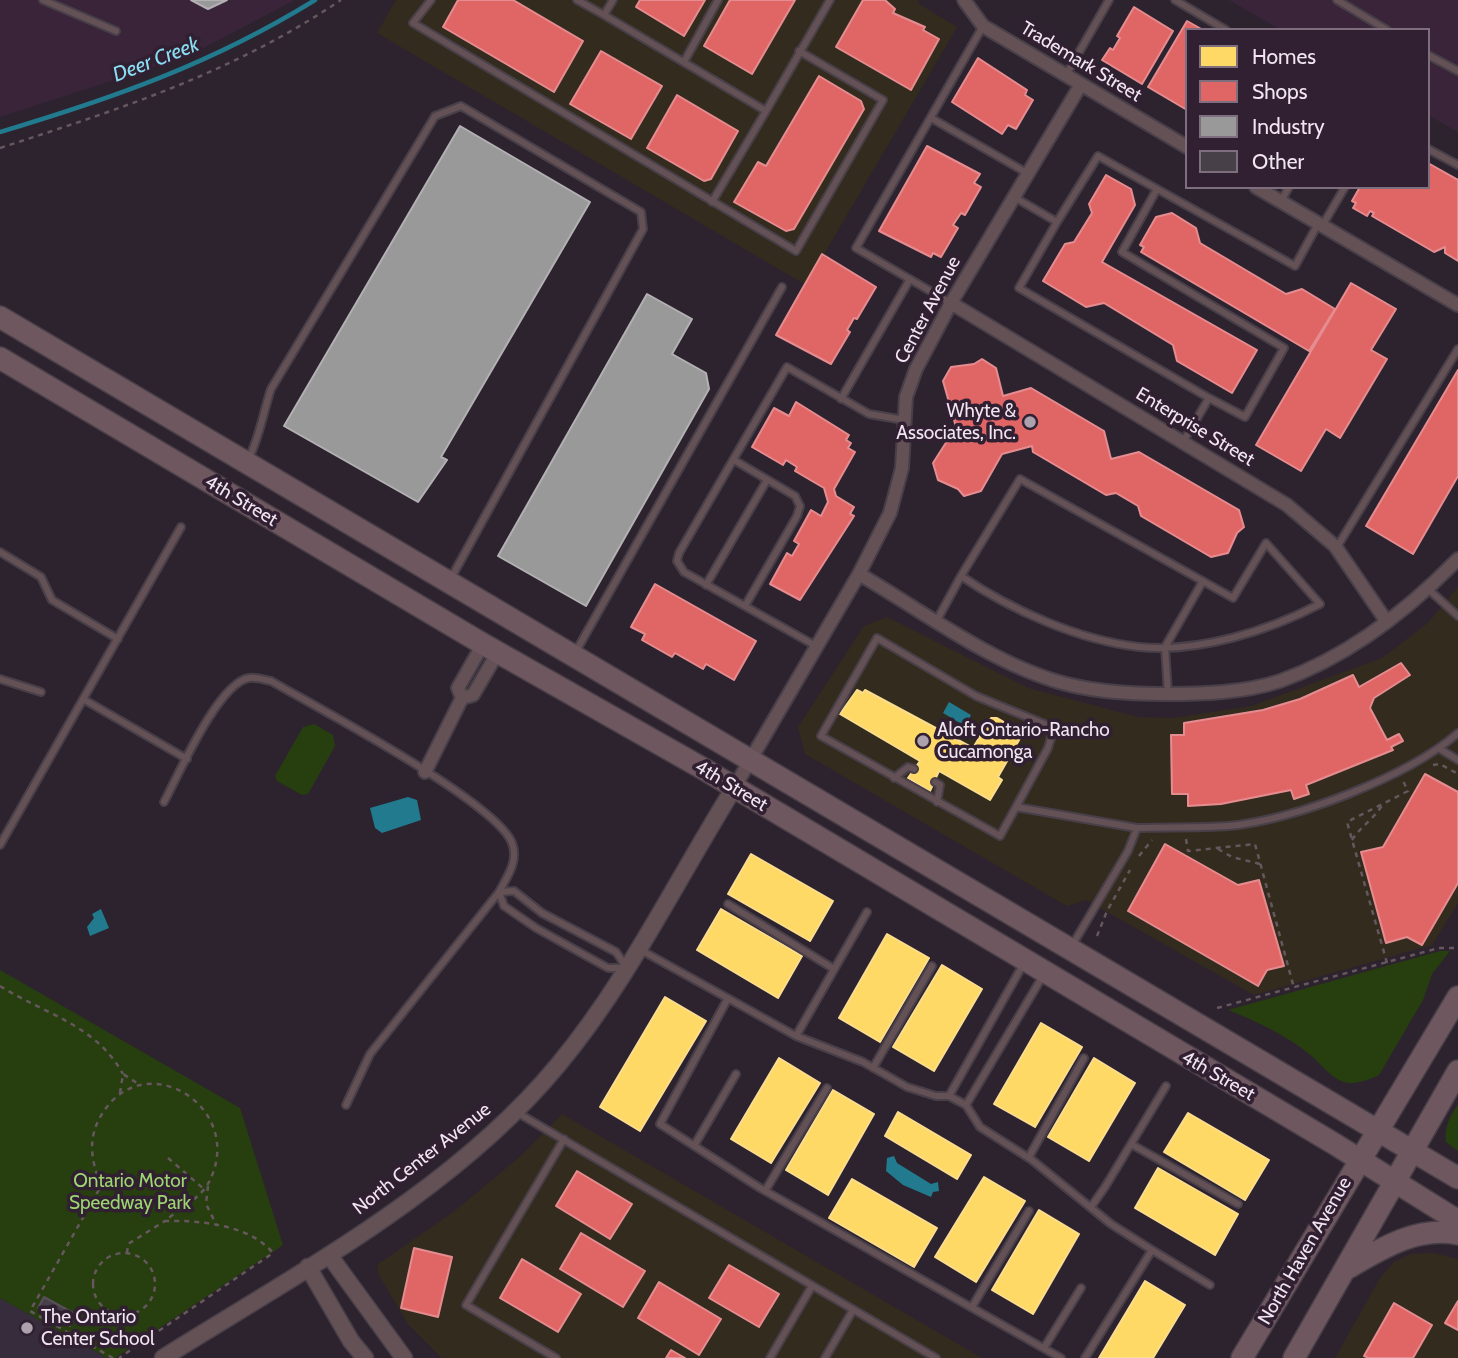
<!DOCTYPE html>
<style>
body{margin:0}
#map{position:relative;width:1458px;height:1358px;overflow:hidden;background:#2d232e;font-family:Cabin,sans-serif}
canvas{display:block}
.legend{position:absolute;left:1185px;top:28px;width:245px;height:161px;box-sizing:border-box;background:#311f32;border:2px solid #7e6e7e;margin:0;padding:9px 12px;list-style:none;font-size:21px;color:#f1e5f1}
.legend li{display:flex;align-items:center;gap:14px;height:35px}
.legend b{width:35px;border:2px solid #7e6e7e}
</style>
<div id="map">
<canvas width="1458" height="1358"></canvas>
<ul class="legend">
<li><b style="height:19px;background:#ffd966"></b>Homes</li>
<li><b style="height:19px;background:#e06666"></b>Shops</li>
<li><b style="height:19px;background:#999"></b>Industry</li>
<li><b style="height:19px;background:#484049"></b>Other</li>
</ul>
</div>
<script>
const context = document.querySelector('canvas').getContext('2d');
context.lineJoin = 'round';
function fill(path, color) { context.fillStyle = color; context.fill(path, 'evenodd'); }
function strokePath(path, color, width, dash) { context.strokeStyle = color; context.lineWidth = width; context.lineCap = dash ? 'butt' : 'round'; context.setLineDash(dash || []); context.stroke(path); }
function label(font, color, halo, rows, align = 'center') {
  context.font = font + ' Cabin,sans-serif'; context.lineWidth = 7; context.setLineDash([]); context.textBaseline = 'middle'; context.strokeStyle = halo; context.fillStyle = color; for (const [text, x, y, turn = 0] of rows) {
    context.save(); context.translate(x, y); context.rotate((+turn || 0) * Math.PI / 180); context.textAlign = isNaN(turn) ? turn : align; if (halo) context.strokeText(text, 0, 0); context.fillText(text, 0, 0); context.restore();
  }
}
fill(new Path2D(`
 M396 0H918L919 4 957 27 806 285 377 33Z
 M1458 587V903L1432 945 1254 995 1086 900 1067 906 805 754 798 727 864 626 887 617 1028 688 1138 717 1173 718 1251 706 1382 658 1428 623Z
 M562 1114 982 1358H442L408 1324 379 1275 377 1265 456 1210 522 1155Z
 M1433 1253 1458 1259V1358H1335L1380 1278 1394 1262 1411 1254Z`), '#332c1e');
fill(new Path2D(`
 M0 0H295L188 56 0 117Z
 M1229 0H1458V132L1428 115V30H1281Z`), '#39243a');
fill(new Path2D(`
 M0 1298 107 1358H0Z`), '#372c3b');
fill(new Path2D(`
 M314 724 333 735 335 746 308 794 302 795 277 781 275 776 303 727Z
 M1440 951H1450L1432 974 1423 1000 1379 1075C1372 1079 1356 1084 1348 1083 1331 1080 1321 1063 1309 1054 1286 1035 1256 1021 1228 1010Z
 M0 970 240 1108 283 1245 115 1358H107L0 1298Z
 M1458 1104V1151L1446 1142C1444 1126 1450 1117 1458 1104Z`), '#273e0f');
fill(new Path2D(`
 M949 702 971 715 965 726 943 713Z
 M408 797 417 800 421 820 382 833 375 828 370 808Z
 M101 909 109 928 90 936 87 927 94 918 92 914Z
 M894 1156 897 1163 931 1184 938 1182 939 1191 933 1192 931 1197 903 1185 886 1171 887 1158Z`), '#217a8e');
const homes = new Path2D(`
 M857 690 863 693 865 690 973 748 991 718H997L1023 733 998 777 1002 780 990 800 939 771 930 791 908 778 920 761 840 714Z
 M751 854 833 901 810 941 728 894Z
 M721 909 802 956 778 998 697 950Z
 M887 934 929 958 880 1042 839 1018Z
 M942 965 982 989 934 1071 893 1047Z
 M665 997 706 1021 640 1131 600 1107Z
 M1041 1023 1082 1047 1035 1127 994 1104Z
 M779 1058 820 1083 771 1163 731 1139Z
 M1094 1058 1135 1083 1089 1161 1048 1137Z
 M833 1090 874 1114 828 1195 786 1170Z
 M898 1112 971 1155 957 1179 885 1136Z
 M1188 1113 1269 1160 1245 1200 1164 1152Z
 M1158 1168 1238 1214 1215 1255 1135 1208Z
 M984 1177 1025 1201 976 1282 935 1257Z
 M852 1179 937 1228 914 1267 829 1218Z
 M1039 1210 1079 1234 1033 1314 992 1290Z
 M1145 1281 1185 1305 1153 1358H1099Z`);
fill(homes, '#ffd966');
strokePath(homes, '#fbdd90', 2);
const shops = new Path2D(`
 M458 0H513L583 41 554 92 443 27Z
 M640 0H705L684 36 636 7Z
 M730 0H795L752 74 704 46Z
 M863 0H885L895 9 893 13 925 27 923 30 939 39 911 90 836 47Z
 M1134 7 1173 31 1142 84 1102 60 1110 48 1113 50 1120 38 1117 36Z
 M1187 21 1203 30H1187V110L1148 87Z
 M601 51 662 86 631 139 570 104Z
 M978 58 1027 90 1025 95 1033 100 1016 129 1008 125 1002 134 952 102Z
 M819 76 861 101 864 109 794 229 786 231 734 202 758 162 766 166Z
 M677 95 738 131 711 179 704 181 647 148Z
 M927 146 980 174 974 183 981 187 965 215 961 213 953 225 958 228 941 257 933 253 931 257 879 231Z
 M1428 163 1458 180V261L1445 253V247L1434 252 1372 216 1374 213 1370 211 1367 216 1353 208 1356 203 1352 201 1360 187H1428Z
 M1106 175 1131 189 1135 205 1102 262 1257 350 1232 393 1177 361 1173 345 1104 303 1086 307 1043 281 1065 244 1074 242 1092 213 1089 204Z
 M1172 213 1196 228 1200 243 1286 294 1302 289 1335 309 1309 351 1141 252 1144 247 1140 245 1156 217Z
 M822 254 876 287 857 319 854 318 847 330 850 332 831 364 776 335Z
 M1351 283 1396 309 1371 350 1387 359 1340 438 1326 429 1301 471 1256 445Z
 M982 359 996 368 1003 396 1031 388 1104 431 1111 459 1139 452 1239 510 1244 527 1237 533 1228 553 1211 557 1141 516 1138 506 1116 493 1106 495 1033 452 1032 446 1002 454 981 491 964 496 958 489 938 480 933 463 956 427 943 381 951 367 974 364Z
 M1458 370V476L1413 554 1366 526Z
 M796 402 849 435 846 440 851 443 848 448 855 452 834 489 836 496 854 507 850 514 854 516 800 600 770 584 787 553 792 556 799 544 794 541 811 510 821 516 828 502 824 488 795 471 797 467 786 460 783 465 752 447 774 408 789 416Z
 M655 584 756 641 734 680 706 664 703 669 675 653 672 657 642 640 645 634 631 627Z
 M1401 663 1410 675 1374 698 1370 708 1387 740 1399 734 1403 741 1391 747 1393 750 1306 785 1309 794 1294 799 1291 790 1221 804 1188 806V794H1172L1171 735H1184V723L1263 710 1300 699 1353 675 1359 687Z
 M1425 774 1458 792V883L1422 945 1407 937 1386 943 1361 852 1383 847Z
 M1165 844 1238 885 1259 880 1284 966 1267 970 1258 986 1128 911Z
 M577 1171 632 1204 610 1239 556 1206Z
 M581 1233 645 1271 623 1307 560 1269Z
 M414 1248 452 1257 438 1317 401 1308Z
 M522 1259 581 1294 558 1332 500 1298Z
 M729 1265 779 1294 759 1327 709 1298Z
 M659 1282 721 1319 699 1355 638 1318Z
 M1458 1301V1330L1445 1323Z
 M1394 1303 1432 1325 1413 1358H1369L1364 1356Z
 M671 1350 685 1358H666Z`);
fill(shops, '#e06666');
strokePath(shops, '#e58c90', 2);
const industry = new Path2D(`
 M191 0H227L208 9Z
 M460 126 590 202 441 457 447 460 418 502 284 426Z
 M647 294 692 319 672 354 706 373 709 389 586 606 498 556Z`);
fill(industry, '#999');
strokePath(industry, '#b3b0b3', 2);
strokePath(new Path2D(`
 M0 132C114 98 213 63 315 0`), '#217a8e', 4.5);
const building = new Path2D(`
 M44 1297 77 1315 70 1326 38 1308Z`);
fill(building, '#484049');
strokePath(building, '#584f59', 2);
const service = new Path2D(`
 M43 0 116 31
 M431 0 413 23 796 251 883 100 799 51
 M577 0 604 15
 M613 0 604 15 766 111 830 0
 M1175 0 1226 30
 M1337 0 1387 30
 M1428 55 1458 71
 M684 62 718 0
 M1066 75 1109 0
 M931 118 1027 173
 M1428 149 1458 165
 M1157 189 1122 252 1284 348 1245 417 1209 398
 M1014 197 1057 222 1019 288 1209 398 1183 442
 M1281 201 1289 187
 M712 202 766 111
 M1057 222 1098 156 1295 266 1318 224
 M1322 226 1345 187
 M951 303 856 248 983 26
 M841 399 910 279
 M249 458C260 436 263 413 271 389L435 116 461 106 641 212 643 229 450 580
 M734 460 795 496 800 506 797 516 745 606
 M1337 547 1458 349
 M0 552 41 577 52 600 118 639
 M706 585 767 480
 M1428 589 1458 616
 M937 620 961 576C1011 610 1078 640 1139 647 1198 653 1268 631 1320 604L1266 543 1233 598 1020 479 961 576
 M816 646 684 572 677 561 679 553 787 367 869 414 904 420
 M575 653 782 287
 M0 679 41 692
 M1168 694 1165 647 1203 581
 M83 699 187 759
 M1440 749 1458 760
 M894 778 908 767 914 769
 M935 782 940 785 937 802
 M164 802C179 774 218 683 249 678 256 677 265 680 271 681 318 708 496 802 512 843 519 861 507 877 499 892L370 1054 346 1105
 M1016 807 1000 836 821 736 877 638 976 696 1054 728 1048 748 1016 807 1137 828 1128 851 1073 944
 M1137 828C1167 827 1198 828 1228 826 1293 821 1409 776 1458 733
 M0 845 181 527
 M514 891 542 913 616 952 627 968H608L536 928 504 906 499 892Z
 M728 904 834 969
 M639 949 796 1036 863 1062 907 1087 936 1096H949L966 1105 980 1127 1032 1160 1111 1224 1152 1250 1085 1358
 M727 1000 660 1124 760 1188 1061 1358
 M796 1036 867 912
 M873 1068 932 966
 M949 1096 1024 963
 M966 1105 1044 974
 M518 1113 936 1358
 M1131 1144 1238 1204
 M694 1146 736 1074
 M1029 1157 1084 1058
 M765 1191 827 1088
 M1091 1207 1105 1187 1166 1086
 M1152 1250 1210 1285
 M972 1307 1029 1211
 M1044 1348 1081 1288
 M556 1358 466 1305 564 1139
 M770 1358 812 1286
 M825 1358 853 1310`);
const minor = new Path2D(`
 M964 0 983 26 1187 147
 M1256 187 1458 305
 M951 303 1287 505 1335 546 1387 622
 M859 574C921 610 989 662 1059 682 1093 692 1129 694 1164 694 1202 694 1244 693 1280 681 1348 657 1408 610 1458 559
 M462 698 473 695 498 652
 M425 772 462 698 458 688 483 644
 M734 788 859 574 890 513 902 468 906 397 916 369 951 303 1080 86`);
const tertiary = new Path2D(`
 M329 1255 404 1358
 M308 1267 351 1341 365 1358
 M163 1358C298 1273 455 1190 558 1065 628 981 676 881 734 788`);
const primary = new Path2D(`
 M0 317 1458 1178
 M0 358 483 644 702 768 1333 1143 1458 1221
 M1348 1268C1382 1248 1417 1226 1458 1234
 M1242 1358 1458 997
 M1294 1358 1458 1071`);
strokePath(service, '#483f48', 10);
strokePath(minor, '#483f48', 16);
strokePath(tertiary, '#483f48', 19);
strokePath(primary, '#483f48', 24);
strokePath(new Path2D(`
 M0 148C123 108 232 73 341 0
 M1433 765 1440 764 1458 774
 M1186 839 1188 851 1255 844 1294 988
 M1352 840C1361 826 1374 819 1383 804
 M1218 849 1232 857 1260 864
 M1139 856 1152 840
 M1097 936 1107 911 1130 870
 M1387 963 1347 822 1408 791 1403 781
 M0 986C45 1014 96 1025 123 1074
 M1217 1008 1439 948H1454
 M120 1093 123 1074 140 1085
 M168 1158 204 1189
 M208 1186 206 1204 217 1226
 M93 1284a31 31 0 1 1 62 0a31 31 0 1 1-62 0Z
 M127 1253 128 1244 165 1221
 M113 1358 30 1311 101 1186C91 1160 87 1138 102 1114 145 1044 247 1108 209 1182 201 1198 179 1209 165 1221 200 1220 250 1225 273 1253L119 1358`), '#65575d', 2.5, [5, 5]);
strokePath(service, '#635156', 6);
strokePath(minor, '#635156', 12);
strokePath(tertiary, '#635156', 16);
strokePath(primary, '#6e575e', 21);
for (const [x, y, r, color] of [
 [1030,422,7,"#aca1ad"],
 [923,741,7,"#aca1ad"],
 [27,1328,7,"#aca1ad"]
]) { const dot = new Path2D(); dot.arc(x, y, r, 0, 2 * Math.PI); context.fillStyle = color; context.fill(dot); strokePath(dot, '#311f32', 2.5); }
label('19px', '#f1e5f1', '#311f32', [
 ["Trademark Street",1081,62,31],
 ["Center Avenue",928,310,-62],
 ["Enterprise Street",1195,427,31],
 ["4th Street",241,501,31],
 ["4th Street",731,786,31],
 ["4th Street",1218,1076,30],
 ["North Center Avenue",422,1159,-38],
 ["North Haven Avenue",1305,1251,-60]
]);
label('19px', '#f1e5f1', '#311f32', [
 ["Whyte &",1016,411,"right"],
 ["Associates, Inc.",1016,433,"right"],
 ["Aloft Ontario-Rancho",937,730],
 ["Cucamonga",937,752],
 ["The Ontario",41,1317],
 ["Center School",41,1339]
], 'left');
label('19px', '#9dd570', '#311f32', [
 ["Ontario Motor",130,1181],
 ["Speedway Park",130,1203]
]);
label('italic 21px', '#8adef3', '#311f32', [
 ["Deer Creek",156,60,-21]
]);
</script>
